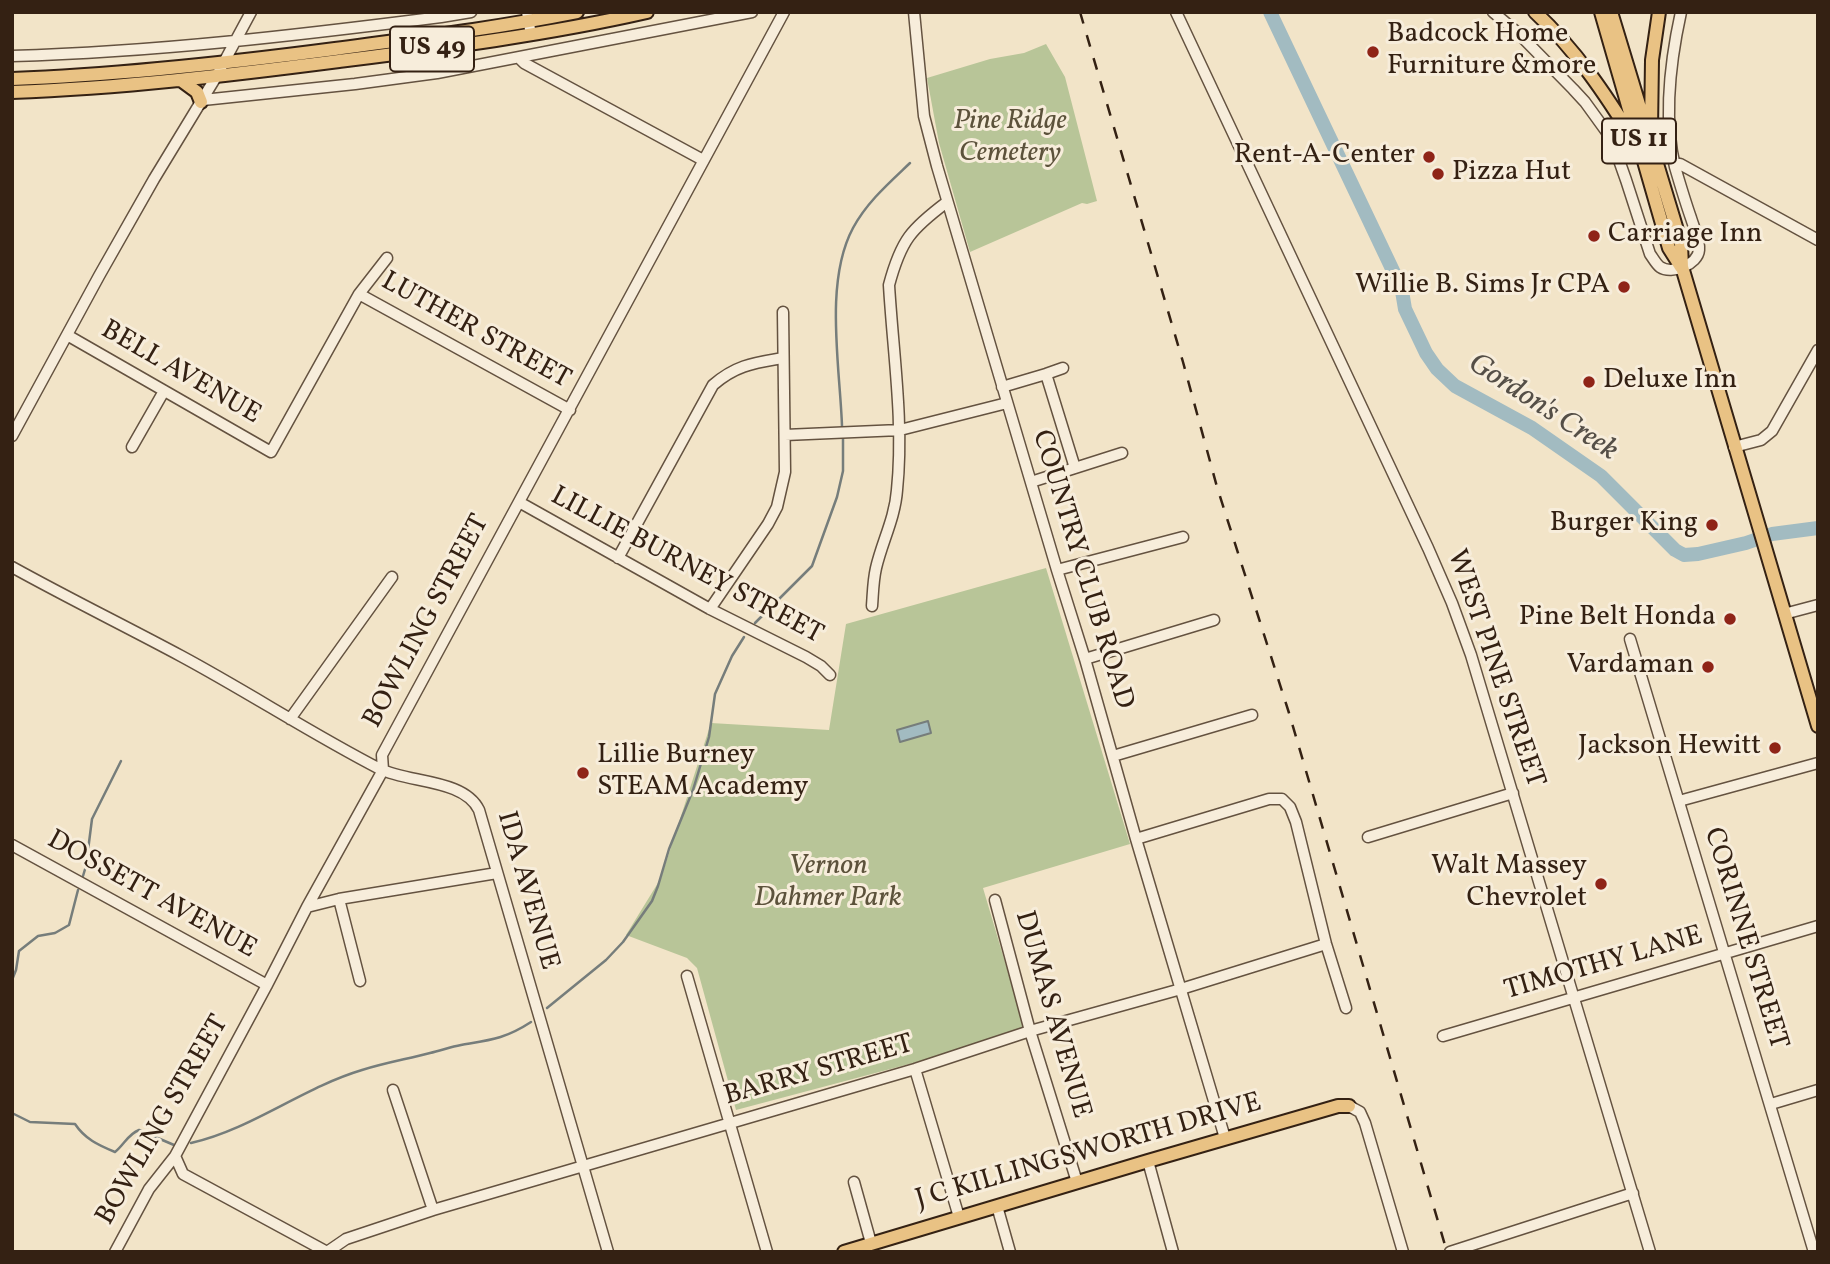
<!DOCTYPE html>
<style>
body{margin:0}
#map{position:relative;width:1830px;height:1264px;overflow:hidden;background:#f2e4c8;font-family:Vollkorn,serif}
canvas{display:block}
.frame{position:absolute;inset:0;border:14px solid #342113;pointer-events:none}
</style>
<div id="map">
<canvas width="1830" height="1264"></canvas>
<div class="frame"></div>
</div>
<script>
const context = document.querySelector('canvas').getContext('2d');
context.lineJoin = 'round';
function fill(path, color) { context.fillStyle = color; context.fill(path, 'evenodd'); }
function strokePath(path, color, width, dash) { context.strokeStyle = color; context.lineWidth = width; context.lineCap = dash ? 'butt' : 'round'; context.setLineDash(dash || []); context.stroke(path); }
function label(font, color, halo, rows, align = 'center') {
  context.font = font + ' Vollkorn,serif'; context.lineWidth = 6; context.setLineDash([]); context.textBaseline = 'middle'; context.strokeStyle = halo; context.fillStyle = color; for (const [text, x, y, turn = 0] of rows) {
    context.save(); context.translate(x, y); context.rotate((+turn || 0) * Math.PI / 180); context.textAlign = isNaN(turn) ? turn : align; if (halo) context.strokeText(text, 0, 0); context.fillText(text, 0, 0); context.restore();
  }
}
fill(new Path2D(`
 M1046 44 1065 77 1097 201 1087 204 1082 203 970 252 939 143 927 78 990 59 1024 53Z
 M1046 568 1130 844 983 888 1026 1033 736 1110 697 968 687 958 626 935 661 878 711 723 829 730 846 624Z`), '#b8c598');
const water = new Path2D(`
 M928 721 931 733 900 742 897 730Z`);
fill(water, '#a2bbc1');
strokePath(water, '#767d7b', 2);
strokePath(new Path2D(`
 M842 426C840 367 824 282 853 228 867 202 889 183 910 163
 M755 623 812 566 837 497 843 471V439
 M83 876 86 866 92 819 121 761
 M12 980 16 970 19 951 38 936 55 933 69 925 78 890
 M547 1008 606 960 623 942 652 901 658 886 669 849 693 790 709 737 715 694 732 656 744 637
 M12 1113 30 1122 75 1124C85 1139 98 1145 115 1152 124 1145 128 1134 139 1130L174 1145
 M191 1143C252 1129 302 1088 362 1070 384 1063 407 1059 430 1053 440 1051 450 1047 461 1045 490 1040 505 1039 531 1022`), '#767d7b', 2.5);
strokePath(new Path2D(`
 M1270 12 1395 275 1402 291 1405 309 1426 353 1437 369 1455 386 1532 428 1601 476 1675 550 1684 555 1698 554 1746 543 1772 534 1818 528`), '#a2bbc1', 14);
const minor = new Path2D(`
 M527 12 531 35
 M914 12 924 116 937 166 1057 570 1085 659 1136 839 1225 1138
 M1176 12 1428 548 1452 603 1471 655 1650 1252
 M1493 12 1518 33 1573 89 1585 102 1606 131 1614 146 1626 180 1650 254C1653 258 1656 264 1660 267 1672 275 1698 264 1699 250 1700 240 1694 228 1691 218 1685 201 1680 184 1675 167 1663 117 1670 62 1681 12
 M12 56C156 52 299 35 441 17L471 12
 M519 58 524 63 703 160
 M203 100 355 84 437 73 752 12
 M1675 165 1680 164 1818 240
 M359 294 570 410
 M67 335 271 452 359 294 387 258
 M1046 374 1075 468
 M1002 387 1046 374 1063 368
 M785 435 900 430 1007 403
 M12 436 99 276 154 179 216 77 251 12
 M132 447 164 391
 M1734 447 1761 440 1772 431 1818 350
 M1031 482 1122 453
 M519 502 710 609 806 657 821 666 830 675
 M618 558 713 385C736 365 754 363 783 358
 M12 567C68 598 125 626 181 656 248 692 312 734 380 769 409 783 464 779 479 810L608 1252
 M1057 570 1183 537
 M872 606C873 593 873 581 876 568 882 542 895 518 897 490 904 422 893 353 889 285 901 240 911 229 947 202
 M710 609 768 524 777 507 785 472 783 312
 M1784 614 1818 605
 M1630 639 1814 1252
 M1085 659 1214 620
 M290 719 392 577
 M1113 756 1252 715
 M1679 801 1818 763
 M1368 837 1513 793
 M1136 839 1269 799H1282L1290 807 1296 822 1326 944 1346 1008
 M12 845 267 985
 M339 899 360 981
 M995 900 1030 1031 1077 1182
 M307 907 339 899 497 873
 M687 976 767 1252
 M1443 1036 1818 926
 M915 1069 959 1217
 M393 1090 433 1210
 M1771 1104 1818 1090
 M1349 1106 1360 1112 1365 1123 1403 1252
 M175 1156 183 1174 327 1252
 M1148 1161 1173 1252
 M854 1182 871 1243
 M997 1206 1010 1252
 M115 1252 149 1189 175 1156 267 985 307 907 383 770 382 755 784 12
 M327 1252 346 1239 433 1210 915 1069 1030 1031 1181 989 1326 944
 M1450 1252 1633 1193`);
const major = new Path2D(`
 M1535 12C1576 50 1606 95 1635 142
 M1601 12 1669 248 1681 267
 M1611 12 1674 220 1681 244 1682 267 1818 726
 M12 79C121 75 228 63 335 49 416 38 497 28 577 12
 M182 81 197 92 201 102
 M12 92C122 88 230 75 339 61 442 48 546 35 647 12
 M1651 130 1652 60 1659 12
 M844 1252 1148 1161 1338 1106H1349`);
strokePath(minor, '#645240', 13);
strokePath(major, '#342113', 16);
strokePath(minor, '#f7eddb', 10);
strokePath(major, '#e9c284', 12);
strokePath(new Path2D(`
 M1080 12 1183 362 1217 487 1289 713 1447 1252`), '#342113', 2.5, [12, 12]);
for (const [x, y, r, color] of [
 [1373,52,7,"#8f2418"],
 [1429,157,7,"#8f2418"],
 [1438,174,7,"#8f2418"],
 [1594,236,7,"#8f2418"],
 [1624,287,7,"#8f2418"],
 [1589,382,7,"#8f2418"],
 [1712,525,7,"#8f2418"],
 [1730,619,7,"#8f2418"],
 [1708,667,7,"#8f2418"],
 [1775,748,7,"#8f2418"],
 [583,773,7,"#8f2418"],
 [1601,884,7,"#8f2418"]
]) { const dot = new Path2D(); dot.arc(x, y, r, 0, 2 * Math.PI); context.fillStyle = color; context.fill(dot); strokePath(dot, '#f7eddb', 2.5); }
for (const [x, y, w] of [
 [432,49,84],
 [1639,141,74]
]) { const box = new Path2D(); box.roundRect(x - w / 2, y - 22.5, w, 45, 5); context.fillStyle = '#f7eddb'; context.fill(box); strokePath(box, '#342113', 2); }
label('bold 26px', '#342113', null, [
 ["US 49",432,49],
 ["US 11",1639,141]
]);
label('28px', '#342113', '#f7eddb', [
 ["Badcock Home",1387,36,"left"],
 ["Furniture &more",1387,68,"left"],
 ["Rent-A-Center",1415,157],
 ["Pizza Hut",1452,174,"left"],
 ["Carriage Inn",1608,236,"left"],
 ["Willie B. Sims Jr CPA",1610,287],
 ["Deluxe Inn",1603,382,"left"],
 ["Burger King",1698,525],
 ["Pine Belt Honda",1716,619],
 ["Vardaman",1694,667],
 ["Jackson Hewitt",1761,748],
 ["Lillie Burney",597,757,"left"],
 ["STEAM Academy",597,789,"left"],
 ["Walt Massey",1587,868],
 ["Chevrolet",1587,900]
], 'right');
label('italic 28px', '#5c523b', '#f7eddb', [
 ["Pine Ridge",1010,123],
 ["Cemetery",1010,155],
 ["Vernon",828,868],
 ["Dahmer Park",828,900]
]);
label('28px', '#342113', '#f7eddb', [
 ["LUTHER STREET",475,332,29],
 ["BELL AVENUE",180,374,30],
 ["LILLIE BURNEY STREET",686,567,28],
 ["COUNTRY CLUB ROAD",1081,570,73],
 ["BOWLING STREET",428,622,-62],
 ["WEST PINE STREET",1494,669,71],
 ["IDA AVENUE",526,891,74],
 ["DOSSETT AVENUE",151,896,29],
 ["CORINNE STREET",1744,939,73],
 ["TIMOTHY LANE",1604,965,-16],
 ["DUMAS AVENUE",1051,1015,74],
 ["BARRY STREET",819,1072,-16],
 ["BOWLING STREET",164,1121,-60],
 ["J C KILLINGSWORTH DRIVE",1089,1153,-16]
]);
label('italic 30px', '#554f47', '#f7eddb', [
 ["Gordon's Creek",1542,409,33]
]);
</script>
